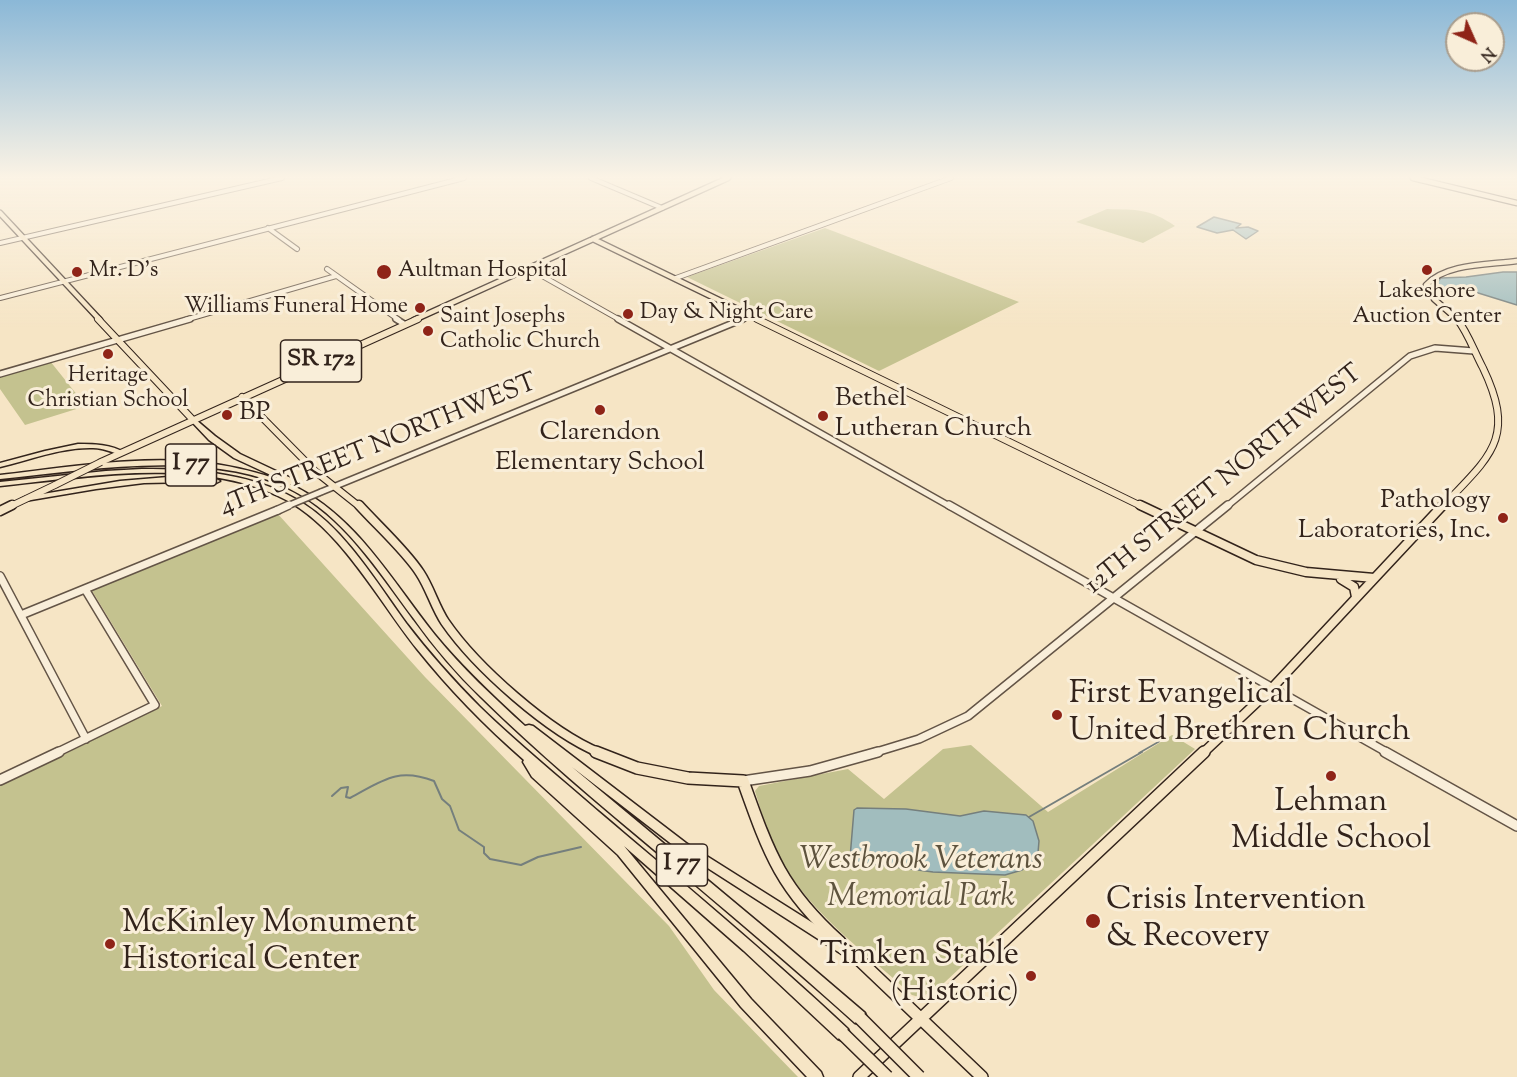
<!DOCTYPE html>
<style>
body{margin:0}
#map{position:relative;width:1517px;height:1077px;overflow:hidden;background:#f6e5c5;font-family:"Sorts Mill Goudy",serif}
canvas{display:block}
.north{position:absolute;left:1445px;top:12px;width:60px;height:60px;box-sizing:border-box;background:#f9eed9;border:2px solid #a99d8d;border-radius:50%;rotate:135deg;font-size:16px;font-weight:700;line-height:24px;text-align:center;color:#32231b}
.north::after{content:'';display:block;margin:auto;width:21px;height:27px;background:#8f2418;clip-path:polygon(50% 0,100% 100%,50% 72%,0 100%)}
</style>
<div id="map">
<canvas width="1517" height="1077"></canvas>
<div class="north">N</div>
</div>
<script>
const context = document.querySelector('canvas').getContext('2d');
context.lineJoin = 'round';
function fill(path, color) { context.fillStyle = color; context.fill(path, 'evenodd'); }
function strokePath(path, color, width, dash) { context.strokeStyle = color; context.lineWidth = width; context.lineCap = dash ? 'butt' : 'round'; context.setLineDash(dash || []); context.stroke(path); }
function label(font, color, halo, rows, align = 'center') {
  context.font = font + ' "Sorts Mill Goudy",serif'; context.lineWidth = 6; context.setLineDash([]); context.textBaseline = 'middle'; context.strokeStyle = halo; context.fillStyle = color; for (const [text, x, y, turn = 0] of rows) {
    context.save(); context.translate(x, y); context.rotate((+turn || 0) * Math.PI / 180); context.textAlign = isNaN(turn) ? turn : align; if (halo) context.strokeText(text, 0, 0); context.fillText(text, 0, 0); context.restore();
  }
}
fill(new Path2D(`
 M1107 209C1137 210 1149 208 1175 226L1143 243 1076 222Z
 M825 228 1019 302 879 371 687 277Z
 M50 361 86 406 25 425 0 389V376Z
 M277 513 425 677 669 926 714 990 798 1077H0V786L162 706 91 589Z
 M1172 735 1195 749 930 996 927 994 919 997 912 995C866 953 811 914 781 860 769 838 762 814 755 791L759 786 848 769 884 799 943 749 971 745 1048 812Z`), '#c4c28f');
const water = new Path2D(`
 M1214 217 1241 224 1236 228 1248 227 1258 231 1246 239 1233 230 1217 233 1197 227Z
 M1503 272H1517V305L1475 292 1440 290 1436 283 1441 278 1466 277Z
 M857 808 906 809 960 816 984 811 1026 815 1033 821 1039 841 1038 853 1032 862 1022 870 1005 875 933 872 857 862 850 858 854 810Z`);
fill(water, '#a1bdbe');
strokePath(water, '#757f7d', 1.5);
strokePath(new Path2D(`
 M1139 753 1167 737`), '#757f7d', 1.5);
strokePath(new Path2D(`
 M332 796 341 788 348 787 346 797 350 798C382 781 397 767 434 781L442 799 450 806 459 830 484 847V853L490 859 521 865 538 857 581 847
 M1029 817 1142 752`), '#757f7d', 2);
const minorFar3 = new Path2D(`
 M591 178 662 208
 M268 228 297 249
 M0 243 282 178
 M528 268 620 320
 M327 269 399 320
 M676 278 951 178
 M0 298 464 178
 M185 320 336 276
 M740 320 752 315`);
const minorFar2 = new Path2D(`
 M396 319 404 324
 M618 319 951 507
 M0 374 190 319
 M321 492 743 319
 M1226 507 1410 356 1435 348 1474 351`);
const minorFar1 = new Path2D(`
 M949 505 1388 753
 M0 576 86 739
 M21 615 278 510
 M56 753 155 705 85 589
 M873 753 919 739 968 716 1228 505`);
const minor = new Path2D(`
 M1385 752 1517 826
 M0 780 59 752
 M743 781 810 771 878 752`);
const majorFar3 = new Path2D(`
 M1413 178 1517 203
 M0 213 100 320
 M593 239 760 320
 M414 320 728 178
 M1458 320 1434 299 1426 285C1446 263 1489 265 1517 261`);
const majorFar2 = new Path2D(`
 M98 319 193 420
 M757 319 1143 507
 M242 397 316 472 360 507
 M101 462 418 319
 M9 507 55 485
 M1442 507C1490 456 1517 439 1483 368 1474 351 1468 333 1457 319`);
const majorFar1 = new Path2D(`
 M359 505C377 525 406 551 420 573 430 588 435 607 445 622 476 667 549 732 600 753
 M1140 505 1256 560 1306 572 1374 578
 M0 511 12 505
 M1341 579 1354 587 1356 597
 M1203 753 1272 688 1443 505`);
const major = new Path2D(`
 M596 752 637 768 688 778 743 781C769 854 781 889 840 942
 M855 956 982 1077
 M859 1077 1204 752`);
const highway = new Path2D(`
 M193 418 195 419 215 436 240 454 295 480 296 482 295 484H290C356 515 391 580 435 635 462 668 494 698 525 726L529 725 533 726 686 843 862 954 864 958 862 962 858 964 854 962 678 849 572 767 776 937 865 1013 867 1018 865 1023 860 1024 855 1023C791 965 725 910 659 854 598 803 537 752 481 697 456 673 434 647 414 619 378 571 344 515 288 488 204 449 89 470 0 479V475C70 467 151 453 221 465 245 469 266 475 288 483L234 458 209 440 191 421V419Z
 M78 444C94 444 111 444 125 453L121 455C112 452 103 448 93 448 62 447 30 460 0 467V463L45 451Z
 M142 469C197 469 256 473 304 504 346 531 377 583 406 623 429 653 454 681 480 707 518 744 559 777 599 812 683 883 768 954 848 1029L850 1034 848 1039 843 1041 838 1039 744 951 624 846 751 999 821 1072 823 1077H807L741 1007 618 855 532 777 523 762 524 760C485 726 449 689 417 649 377 599 338 523 278 496 194 457 89 477 0 486V482L106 471Z
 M168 477 216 479 220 481 216 483 192 482 144 483 96 489 25 501 21 499 25 497 120 481Z`);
strokePath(minorFar3, '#635446', 6);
strokePath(minorFar2, '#635446', 8);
strokePath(minorFar1, '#635446', 10);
strokePath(minor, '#635446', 12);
strokePath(majorFar3, '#32231b', 7);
strokePath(majorFar2, '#32231b', 8);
strokePath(majorFar1, '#32231b', 11);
strokePath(major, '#32231b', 14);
strokePath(highway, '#32231b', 3);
strokePath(minorFar3, '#f9eed9', 4);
strokePath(minorFar2, '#f9eed9', 5);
strokePath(minorFar1, '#f9eed9', 7);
strokePath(minor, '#f9eed9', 9);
strokePath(majorFar3, '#f6e5c5', 4.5);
strokePath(majorFar2, '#f6e5c5', 6);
strokePath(majorFar1, '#f6e5c5', 8);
strokePath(major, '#f6e5c5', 11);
fill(highway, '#f6e5c5');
const minorBridgeFar1 = new Path2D(`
 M285 507 321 492`);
const minorBridge = new Path2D(`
 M278 510 289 505`);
const majorBridge = new Path2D(`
 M55 485 101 462`);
const highwayBridge = new Path2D(`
 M860 1018 919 1077
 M843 1034 887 1077`);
strokePath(minorBridgeFar1, '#635446', 8, []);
strokePath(minorBridge, '#635446', 10, []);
strokePath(majorBridge, '#32231b', 8, []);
strokePath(highwayBridge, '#32231b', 15, []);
strokePath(minorBridgeFar1, '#f9eed9', 5);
strokePath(minorBridge, '#f9eed9', 7);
strokePath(majorBridge, '#f6e5c5', 6);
strokePath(highwayBridge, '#f6e5c5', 12);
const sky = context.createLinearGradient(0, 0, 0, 328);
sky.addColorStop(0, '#8bb8d7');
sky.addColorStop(0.54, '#fbf3e5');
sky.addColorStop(1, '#fbf3e500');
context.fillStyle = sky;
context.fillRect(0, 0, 1517, 328);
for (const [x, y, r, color] of [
 [1427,270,6,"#8f2418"],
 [77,272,6,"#8f2418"],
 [384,272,8,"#8f2418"],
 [420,308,6,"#8f2418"],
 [628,314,6,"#8f2418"],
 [428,331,6,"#8f2418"],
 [108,354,6,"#8f2418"],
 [600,410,6,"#8f2418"],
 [227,415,6,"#8f2418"],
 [823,416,6,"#8f2418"],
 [1503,518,6,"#8f2418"],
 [1057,715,6,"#8f2418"],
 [1331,776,6,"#8f2418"],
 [1093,921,8,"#8f2418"],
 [110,944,6,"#8f2418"],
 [1031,976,6,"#8f2418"]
]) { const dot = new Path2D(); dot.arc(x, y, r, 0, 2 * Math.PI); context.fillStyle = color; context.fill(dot); strokePath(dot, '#f9eed9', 2); }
label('22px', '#32231b', '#f9eed9', [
 ["Mr. D's",89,272],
 ["Aultman Hospital",398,272],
 ["Lakeshore",1427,293,"center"],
 ["Auction Center",1427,318,"center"],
 ["Williams Funeral Home",408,308,"right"],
 ["Day & Night Care",640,314],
 ["Saint Josephs",440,318],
 ["Catholic Church",440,343],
 ["Heritage",108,377,"center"],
 ["Christian School",108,402,"center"]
], 'left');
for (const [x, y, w] of [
 [321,361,81],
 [191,465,51],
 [682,865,51]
]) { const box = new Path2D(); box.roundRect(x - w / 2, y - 21, w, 42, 4.5); context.fillStyle = '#f9eed9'; context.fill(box); strokePath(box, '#32231b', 1.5); }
label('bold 24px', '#32231b', null, [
 ["SR 172",321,361],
 ["I 77",191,465],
 ["I 77",682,865]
]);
label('26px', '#32231b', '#f9eed9', [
 ["Bethel",835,401],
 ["Lutheran Church",835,431],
 ["BP",239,415],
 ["Clarendon",600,435,"center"],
 ["Elementary School",600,465,"center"],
 ["Pathology",1491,503,"right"],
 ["Laboratories, Inc.",1491,533,"right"]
], 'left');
label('26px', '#32231b', '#f9eed9', [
 ["4TH STREET NORTHWEST",379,447,-22],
 ["12TH STREET NORTHWEST",1225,481,-39]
]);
label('32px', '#32231b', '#f9eed9', [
 ["First Evangelical",1069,697],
 ["United Brethren Church",1069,734],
 ["Lehman",1331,805,"center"],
 ["Middle School",1331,842,"center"],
 ["Crisis Intervention",1106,903],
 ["& Recovery",1106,940],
 ["McKinley Monument",122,926],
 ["Historical Center",122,963],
 ["Timken Stable",1019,958,"right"],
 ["(Historic)",1019,995,"right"]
], 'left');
label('italic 32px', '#5e533e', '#f9eed9', [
 ["Westbrook Veterans",921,863],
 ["Memorial Park",921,900]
]);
</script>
